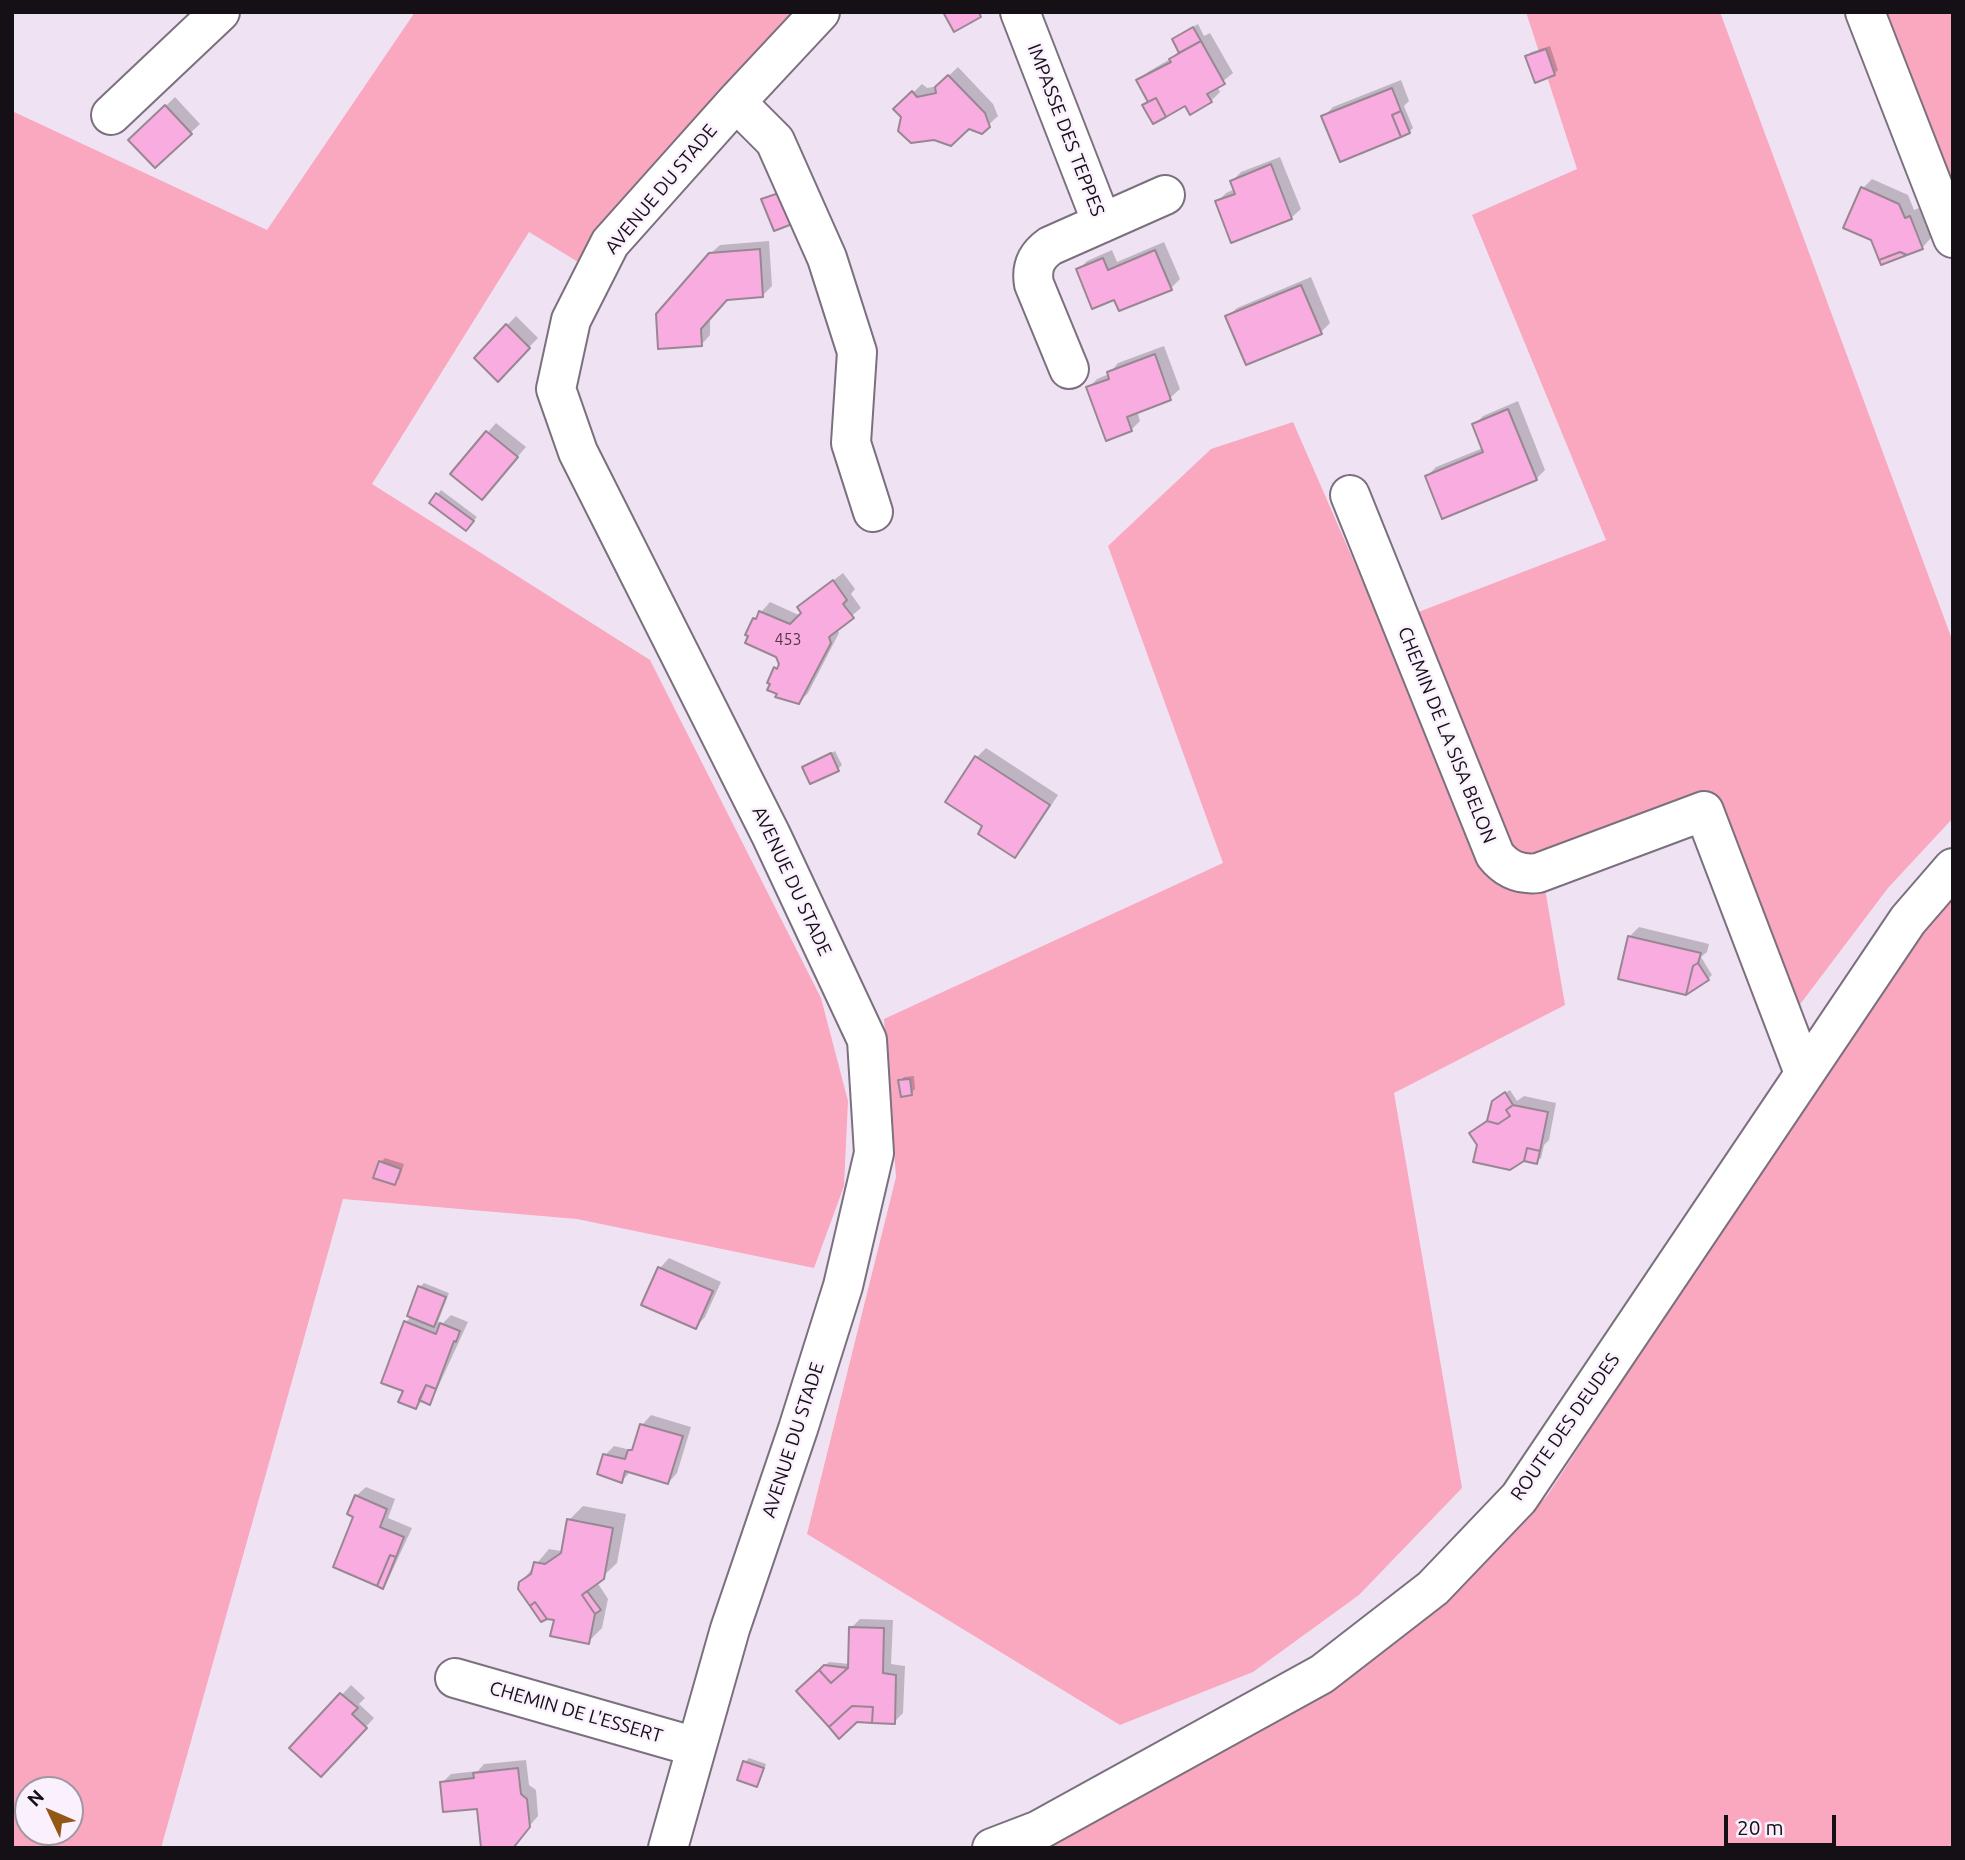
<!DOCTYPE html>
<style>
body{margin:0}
#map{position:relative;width:1965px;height:1860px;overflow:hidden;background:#efe3f3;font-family:Ubuntu,sans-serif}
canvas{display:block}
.frame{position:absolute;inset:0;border:14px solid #141015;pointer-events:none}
.north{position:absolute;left:14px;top:1776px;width:70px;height:70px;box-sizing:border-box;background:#fbf1fe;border:2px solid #9f97a1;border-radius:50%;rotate:314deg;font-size:19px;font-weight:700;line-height:28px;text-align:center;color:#141015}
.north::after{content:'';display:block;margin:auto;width:24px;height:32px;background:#935818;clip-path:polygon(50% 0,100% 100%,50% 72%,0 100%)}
.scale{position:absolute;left:1724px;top:1815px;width:112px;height:32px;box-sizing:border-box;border:4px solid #141015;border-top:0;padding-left:9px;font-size:21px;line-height:24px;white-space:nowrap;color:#141015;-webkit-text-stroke:5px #fbf1fe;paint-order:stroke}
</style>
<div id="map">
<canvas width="1965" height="1860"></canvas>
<div class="frame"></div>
<div class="north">N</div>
<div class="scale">20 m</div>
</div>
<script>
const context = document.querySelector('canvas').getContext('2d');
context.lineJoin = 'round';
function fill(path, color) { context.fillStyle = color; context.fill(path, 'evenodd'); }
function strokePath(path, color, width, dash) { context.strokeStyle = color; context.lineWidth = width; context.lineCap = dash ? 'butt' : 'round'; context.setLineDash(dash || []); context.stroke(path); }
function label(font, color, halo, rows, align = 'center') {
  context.font = font + ' Ubuntu,sans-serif'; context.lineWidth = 5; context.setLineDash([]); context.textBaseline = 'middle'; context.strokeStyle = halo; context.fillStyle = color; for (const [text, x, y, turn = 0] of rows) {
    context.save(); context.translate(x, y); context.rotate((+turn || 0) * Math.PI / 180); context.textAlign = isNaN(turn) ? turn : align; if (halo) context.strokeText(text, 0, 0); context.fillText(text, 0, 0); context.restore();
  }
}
fill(new Path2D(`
 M415 12H799L578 262 529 232 372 484 650 660 821 998 848 1101 844 1186 814 1268 577 1219 343 1199 161 1848H12V111L267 230ZM28 1790H70V1832H28Z
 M1526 12H1720L1953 642V818L1888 888 1795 1011 1711 816 1543 877 1565 1005 1394 1093 1462 1488 1359 1595 1253 1672 1120 1725 807 1534 896 1177 884 1019 1223 863 1108 546 1211 449 1293 422 1382 626 1606 540 1472 215 1577 169Z
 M1878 12H1953V214Z
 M1953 887V1848H1041L1067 1837 1346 1679 1461 1588 1547 1496 1927 914Z`), '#f9a8c0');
fill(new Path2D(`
 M1198 24 1204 36 1210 33 1233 73 1217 86 1220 92 1211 101 1144 105 1149 100 1139 81 1148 72 1170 59 1180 50 1178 36Z
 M1550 46 1558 70 1554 74 1527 56 1531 52Z
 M958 67 993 104 998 116 981 132 968 127 903 117 896 109 922 84 927 88 938 86Z
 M1401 80 1409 101 1404 106 1413 128 1409 132 1324 116 1333 107Z
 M175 97 200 124 155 166 131 140Z
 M1280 157 1301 209 1291 218 1217 202 1226 193 1235 189 1232 181 1241 172Z
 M1872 179 1908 195 1914 210 1919 208 1931 238 1922 248 1873 239 1846 227 1863 188Z
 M769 241 772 286 762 296 728 298 710 318V335L701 345 659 348 710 254 720 245Z
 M1164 242 1180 279 1171 288 1115 298 1078 270 1087 261 1112 250 1117 262Z
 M1311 277 1330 323 1321 332 1227 317 1237 308Z
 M516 316 538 338 498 379 476 358Z
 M1164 346 1180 389 1170 398 1137 411 1140 421 1131 430 1088 388 1097 379 1109 374 1118 363Z
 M1518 401 1545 470 1536 479 1427 476 1436 467 1483 448 1474 425 1483 416Z
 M496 423 526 447 490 489 452 474Z
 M441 490 477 517 470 525 431 503Z
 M843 573 855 589 851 594 861 608 837 628 839 633 808 693 799 702 776 668 780 664 777 656 748 634 755 619 770 602 801 616 803 613 799 607Z
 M986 748 1058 795 1024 847 1015 856 984 826 947 802 977 757Z
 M835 751 842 765 838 769 804 767Z
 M1639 927 1709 944 1707 952 1701 957 1712 975 1708 979 1620 978 1630 936Z
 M914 1076 915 1089 911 1093 900 1081 904 1077Z
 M1510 1090 1517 1101 1524 1096 1556 1103 1549 1140 1544 1145 1541 1158 1536 1162 1479 1145 1471 1133 1489 1118 1498 1097Z
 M385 1158 404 1164 399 1179 395 1183 381 1162Z
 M669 1258 721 1282 705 1317 696 1327 643 1304 660 1268Z
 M424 1283 449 1293 438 1322 442 1324 451 1315 468 1322 433 1398 429 1403 423 1400 416 1407 405 1390 406 1322 412 1316 420 1287Z
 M651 1415 691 1427 677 1473 668 1483 631 1471 622 1481 605 1455 614 1446 631 1450 636 1444 642 1425Z
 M366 1487 395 1499 388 1518 412 1528 387 1582 383 1586 355 1516 356 1496Z
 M583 1506 626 1514 617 1563 597 1582 608 1599 602 1628 588 1642 556 1619 520 1583 549 1549 561 1551 564 1549 569 1520Z
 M860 1619 893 1620 891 1664 905 1666 903 1713 894 1722 807 1682 829 1662 850 1664 851 1628Z
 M351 1685 365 1698 359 1704 374 1718 330 1766 292 1748Z
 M749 1758 766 1764 760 1781 756 1785 745 1762Z
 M526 1760 529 1785 536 1790 538 1816 513 1845 483 1848 478 1807 442 1783 451 1774 478 1771 484 1764Z`), '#0003');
const building = new Path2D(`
 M943 12H979L981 17 954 32Z
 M1193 27 1201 41 1179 53 1172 39Z
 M1201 41 1225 84 1207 94 1212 102 1190 115 1185 106 1166 117 1156 98 1148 102 1136 80 1171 62 1169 59Z
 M1546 49 1555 75 1535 83 1525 56Z
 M948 75 985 113 990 127 982 134 969 129 951 146 934 140 911 143 898 131 901 117 893 109 912 91 917 97 936 93 935 87Z
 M1392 88 1401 111 1392 115 1401 137 1340 162 1321 116Z
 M1156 98 1166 117 1153 124 1142 105Z
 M165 105 192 134 155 168 128 140Z
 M1401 111 1410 133 1401 137 1392 115Z
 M1271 164 1292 219 1231 243 1215 201 1235 194 1230 181Z
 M1861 187 1899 204 1905 218 1910 216 1923 249 1907 255 1900 252 1879 260 1871 240 1843 228Z
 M788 190 800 221 774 231 761 199Z
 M760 249 763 297 727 300 701 329 702 346 658 349 656 314 709 253Z
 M1155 250 1172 290 1119 311 1114 300 1092 309 1076 269 1103 258 1108 270Z
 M1900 252 1907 255 1881 265 1879 260Z
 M1301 285 1322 334 1246 365 1225 316Z
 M506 324 530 348 498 382 474 358Z
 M1155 354 1171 400 1127 417 1132 431 1106 441 1086 387 1109 379 1107 372Z
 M1508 409 1537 480 1442 519 1425 476 1483 452 1472 424Z
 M486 431 518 457 482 500 450 474Z
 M436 493 474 521 466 531 429 503Z
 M833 580 847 600 843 604 854 618 829 637 831 643 799 704 775 697 777 694 767 690 770 684 767 683 774 667 777 669 779 664 776 657 745 643 748 636 745 635 753 618 756 619 759 611 790 624 801 613 797 607Z
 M831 753 839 771 810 784 802 767Z
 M975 756 1050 805 1015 858 978 834 982 826 945 802Z
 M1628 936 1701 953 1698 963 1693 966 1686 995 1618 979Z
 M1698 963 1709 980 1686 995 1693 966Z
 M910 1079 912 1095 901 1097 898 1080Z
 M1505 1092 1513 1105 1506 1110 1510 1116 1498 1124 1487 1121 1492 1101Z
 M1513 1105 1548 1112 1540 1151 1527 1148 1524 1161 1510 1170 1473 1162 1477 1145 1469 1133 1487 1121 1498 1124 1510 1116 1506 1110Z
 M1527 1148 1540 1151 1537 1164 1524 1161Z
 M379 1161 401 1169 395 1185 373 1178Z
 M658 1267 713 1291 696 1329 641 1305Z
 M418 1286 446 1297 434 1327 407 1316Z
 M404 1321 436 1334 440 1323 460 1331 456 1342 454 1341 436 1389 426 1385 416 1409 398 1402 403 1391 381 1383Z
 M426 1385 436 1389 430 1405 419 1400Z
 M640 1424 683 1436 668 1484 625 1471 622 1483 597 1474 603 1454 625 1459 628 1450H632Z
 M355 1495 387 1509 380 1527 404 1537 396 1557 390 1555 377 1586 333 1567 353 1517 347 1514Z
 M567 1519 613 1528 604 1579 582 1595 595 1614 589 1644 550 1636 554 1620 547 1619 535 1602 530 1606 518 1589 519 1582 531 1574 534 1562 545 1564 561 1553Z
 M390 1555 396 1557 383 1589 377 1586Z
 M587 1591 601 1610 595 1614 582 1595Z
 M535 1602 547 1619 541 1622 530 1606Z
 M849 1627 884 1628 883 1673 896 1675 895 1724 872 1723 873 1707 852 1706 829 1727 796 1691 819 1670 831 1683 848 1668Z
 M824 1665 848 1668 831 1683 819 1670Z
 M340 1693 358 1708 352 1714 367 1728 321 1777 289 1748Z
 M852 1706 873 1707 872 1723 857 1722 839 1739 829 1727Z
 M743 1761 764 1768 757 1787 737 1780Z
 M518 1768 521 1794 527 1799 530 1827 514 1847 481 1848 477 1809 443 1812 440 1782 474 1778 473 1773Z`);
fill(building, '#f8acdf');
strokePath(building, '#988792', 2);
const minor = new Path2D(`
 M1020 12 1102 223
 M1865 12 1953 238
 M736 102 775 141 827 258 857 352 851 443 873 512
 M111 115 220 12
 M1069 369 1034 284C1031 267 1036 256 1050 246L1165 195
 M1350 495 1495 855C1507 870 1520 875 1538 873L1704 811 1804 1073
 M455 1678 696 1747
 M668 1848 730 1629 798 1429 843 1286 874 1153 867 1040 771 835 578 452 556 389 571 320 610 243 736 102 820 12
 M992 1848 1039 1830 1322 1674 1433 1588 1519 1498 1908 920 1953 868`);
strokePath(minor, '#7b707e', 42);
strokePath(minor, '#fff', 38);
label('16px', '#4d3748', null, [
 ["453",788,640]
]);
label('19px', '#141015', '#fbf1fe', [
 ["IMPASSE DES TEPPES",1066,130,69],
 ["AVENUE DU STADE",661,189,-50],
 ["CHEMIN DE LA SISA BELON",1447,735,68],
 ["AVENUE DU STADE",792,881,65],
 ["ROUTE DES DEUDES",1565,1427,-55],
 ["AVENUE DU STADE",793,1440,-72],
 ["CHEMIN DE L'ESSERT",576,1712,16]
]);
</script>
